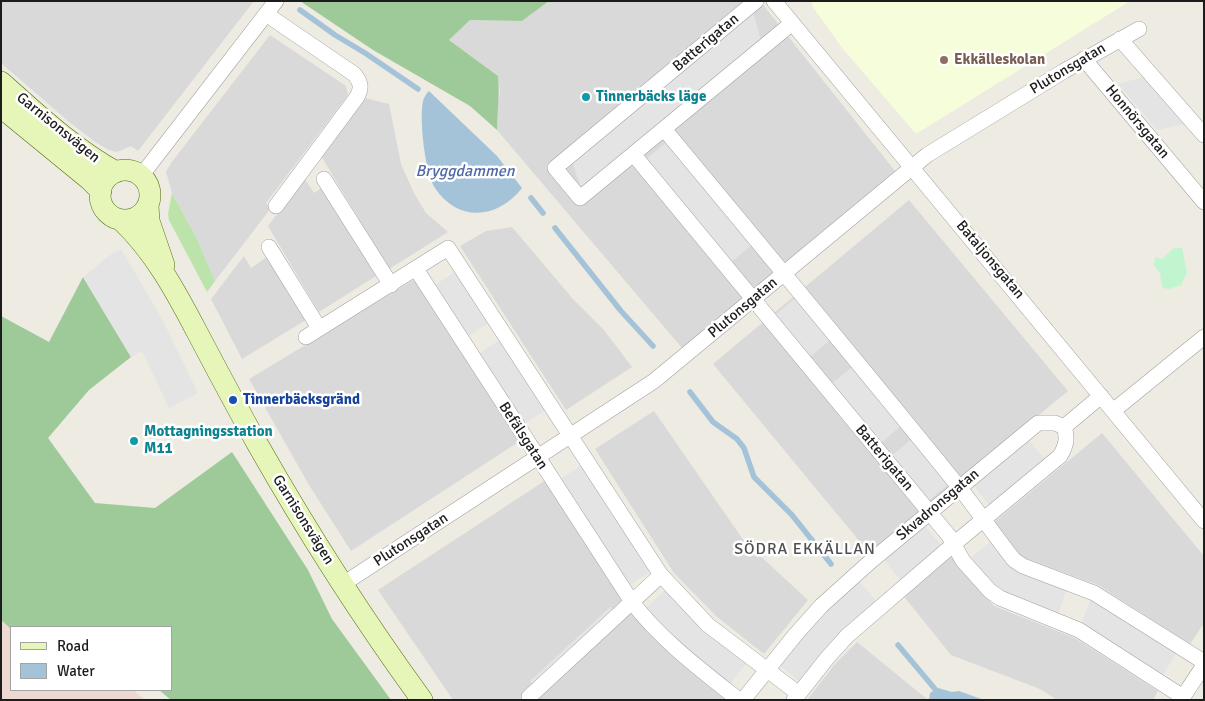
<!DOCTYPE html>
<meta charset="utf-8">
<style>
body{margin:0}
#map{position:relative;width:1205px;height:701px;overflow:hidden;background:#edebe2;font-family:Signika,sans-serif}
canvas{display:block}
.frame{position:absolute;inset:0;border:2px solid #1c1c1c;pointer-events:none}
.legend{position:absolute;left:10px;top:626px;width:162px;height:65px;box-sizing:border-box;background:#fff;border:1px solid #a4a4a4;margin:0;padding:6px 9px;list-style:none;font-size:15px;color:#1c1c1c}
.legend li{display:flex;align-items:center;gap:10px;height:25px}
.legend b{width:25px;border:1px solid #a4a4a4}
</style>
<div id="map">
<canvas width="1205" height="701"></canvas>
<div class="frame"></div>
<ul class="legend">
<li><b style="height:6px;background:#e6f5b8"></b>Road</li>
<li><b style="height:14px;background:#a5c3d8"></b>Water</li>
</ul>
</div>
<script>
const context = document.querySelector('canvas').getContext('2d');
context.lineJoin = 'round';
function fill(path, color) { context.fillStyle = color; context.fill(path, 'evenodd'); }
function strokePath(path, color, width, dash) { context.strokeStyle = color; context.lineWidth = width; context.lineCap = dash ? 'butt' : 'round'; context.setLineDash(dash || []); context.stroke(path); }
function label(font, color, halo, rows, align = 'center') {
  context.font = font + ' Signika,sans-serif'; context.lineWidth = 5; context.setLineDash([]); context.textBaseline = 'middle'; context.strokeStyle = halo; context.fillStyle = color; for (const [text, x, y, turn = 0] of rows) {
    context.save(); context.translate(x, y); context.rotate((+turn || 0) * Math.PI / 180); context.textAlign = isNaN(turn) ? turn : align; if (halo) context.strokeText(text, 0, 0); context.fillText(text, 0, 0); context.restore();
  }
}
fill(new Path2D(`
 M1 1H254L138 151 131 146 117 152 109 150 95 142 68 121 1 63Z
 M549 1H760L895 171 682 348 497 130V109L500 91 498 76 449 40 470 20 522 21Z
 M270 35 346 86 348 95 266 203 270 207 268 212 215 281 197 239 172 193 166 172 171 163Z
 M365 98 389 104 401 164 414 193 426 213 448 232 389 269 321 156Z
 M304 178 314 193 323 187 376 276 319 312 268 226Z
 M909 200 1068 391 870 554 713 364Z
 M512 227 573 299 604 330 632 367 566 410 460 246 486 231Z
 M244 256 251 268 267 257 306 320 242 359 211 299Z
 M415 279 520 441 351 551 309 485 249 379Z
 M654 411 744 541 808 600 764 654 716 616 674 573 595 449Z
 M1102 433 1204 556V623L1190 644 1098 585 1022 557 993 523Z
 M546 480 618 592 730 700H453L378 590Z
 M950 552 994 606 1075 638 1158 691 1153 700H1057L1040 689 951 655 902 594Z
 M857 642 927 699V700H807L835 664Z`), '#dad9d9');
fill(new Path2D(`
 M1 620 11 629V690H133L145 700H1Z`), '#edd8d2');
fill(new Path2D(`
 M812 1H1127V3L916 134 843 49 812 6Z`), '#f6fddb');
fill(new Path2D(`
 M172 193 197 239 215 281 207 292 169 220 168 214Z`), '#bce4aa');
fill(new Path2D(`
 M300 1H549L522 21 470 20 449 40 498 76C500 94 497 112 497 130L470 106 373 50Z
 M83 277 131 357 89 390 48 438 95 503 155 508 232 452 308 570 332 619 391 700H171L159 690H171V627H11V629L1 620V316L49 342Z`), '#9eca99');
fill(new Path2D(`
 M1174 248H1182L1187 272 1181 285 1169 289 1163 288 1161 281 1160 273 1154 265 1155 257 1162 259Z`), '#c1f5cf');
fill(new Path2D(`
 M753 11 761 41 581 188 572 161Z
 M1147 76 1186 124 1157 130 1118 84Z
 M667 142 752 245 730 263 645 160Z
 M121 249 162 319 198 393 169 408 142 351 131 357 83 277 110 255Z
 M456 271 490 322 466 338 432 287Z
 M795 298 830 340 809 358 774 316Z
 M501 339 547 409 523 425 477 355Z
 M852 367 902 425 880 444 830 385Z
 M913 438 950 483 927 502 890 457Z
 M1027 438 1046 460 991 507 973 485Z
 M583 464 653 570 628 586 559 480Z
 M924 525 943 547 901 581 883 559Z
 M990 542 1012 567 1067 588 1057 616 995 592 968 560Z
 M858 580 876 601 846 628 801 683 778 664 802 634Z
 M665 590 747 663 729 685 686 651 645 609Z
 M1091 598 1177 652 1162 676 1081 625Z
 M610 607 615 612 534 686 530 681Z`), '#e4e4e4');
fill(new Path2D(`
 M429 91 497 156 522 188C498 219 458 223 435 188 425 173 419 119 423 101 424 97 426 94 429 91Z
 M938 688 952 692 959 691 984 700H929L930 693Z`), '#a5c3d8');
strokePath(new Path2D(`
 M300 10 335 35 365 53 418 89
 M531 198 543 213
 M555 228 621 311 653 346
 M690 392 713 422 737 439 744 448 754 477 792 515 831 564
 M898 645 935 689`), '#a5c3d8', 5.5);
const street = new Path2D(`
 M756 1 555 168 580 198 791 24
 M774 1 1204 521
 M266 14 354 74C361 82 362 88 357 97L276 206
 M1120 39 1204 135
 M1084 59 1204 202
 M664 129C763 248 862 367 959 487 978 511 995 536 1014 560L1023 566 1094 593 1204 662
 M634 155 949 536 963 561 990 591 1000 598 1079 630 1183 697
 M141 176 276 1
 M324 179 391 285
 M269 247 319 328
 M416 269 632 602C661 640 701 670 739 700
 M306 337 448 248 661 575 708 625 799 694
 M1113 411 1204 337
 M1064 427 1101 396
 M343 584 654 381 927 155 1064 71 1139 29
 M529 697 661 575
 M743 700 796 634 821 606 871 561 1038 423H1055L1064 427C1068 438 1066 446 1060 456L955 543 847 636 828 657 794 700
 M1181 700 1204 665`);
const secondary = new Path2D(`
 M1 82C37 114 74 149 116 172
 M1 107 90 180 101 191
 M100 195a25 25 0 1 1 50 0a25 25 0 1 1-50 0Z
 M148 206 149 221 164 265
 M121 220C154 251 176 292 197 332 217 370 237 408 258 445 308 533 363 619 422 700`);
strokePath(street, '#a0a0a0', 16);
strokePath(secondary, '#4e6a0b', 22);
strokePath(street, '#fff', 15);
strokePath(secondary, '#e6f5b8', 21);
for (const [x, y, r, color] of [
 [944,60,5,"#8d6e63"],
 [586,97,5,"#0f9aa8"],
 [233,400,5,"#1a4fb4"],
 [134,441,5,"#0f9aa8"]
]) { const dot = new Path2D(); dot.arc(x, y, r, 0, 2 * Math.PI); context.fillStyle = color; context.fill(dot); strokePath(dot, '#fff', 2); }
label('15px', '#1c1c1c', '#fff', [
 ["Batterigatan",706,43,-40],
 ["Plutonsgatan",1068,69,-31],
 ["Honnörsgatan",1137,122,50],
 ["Garnisonsvägen",58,128,39],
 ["Bataljonsgatan",990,260,50],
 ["Plutonsgatan",743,308,-40],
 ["Befälsgatan",523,436,57],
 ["Batterigatan",884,458,50],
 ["Skvadronsgatan",938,505,-40],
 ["Garnisonsvägen",303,520,58],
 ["Plutonsgatan",411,540,-33]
]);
label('bold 15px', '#785e54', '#fff', [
 ["Ekkälleskolan",954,60]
], 'left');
label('bold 15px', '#0d838f', '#fff', [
 ["Tinnerbäcks läge",596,97],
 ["Mottagningsstation",144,432],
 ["M11",144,449]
], 'left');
label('bold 15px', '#164399', '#fff', [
 ["Tinnerbäcksgränd",243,400]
], 'left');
label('italic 16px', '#4f6aa5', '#fff', [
 ["Bryggdammen",465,172]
]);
context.letterSpacing = '1px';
label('16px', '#4f4f4f', '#fff', [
 ["SÖDRA EKKÄLLAN",805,550]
]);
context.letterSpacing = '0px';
</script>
